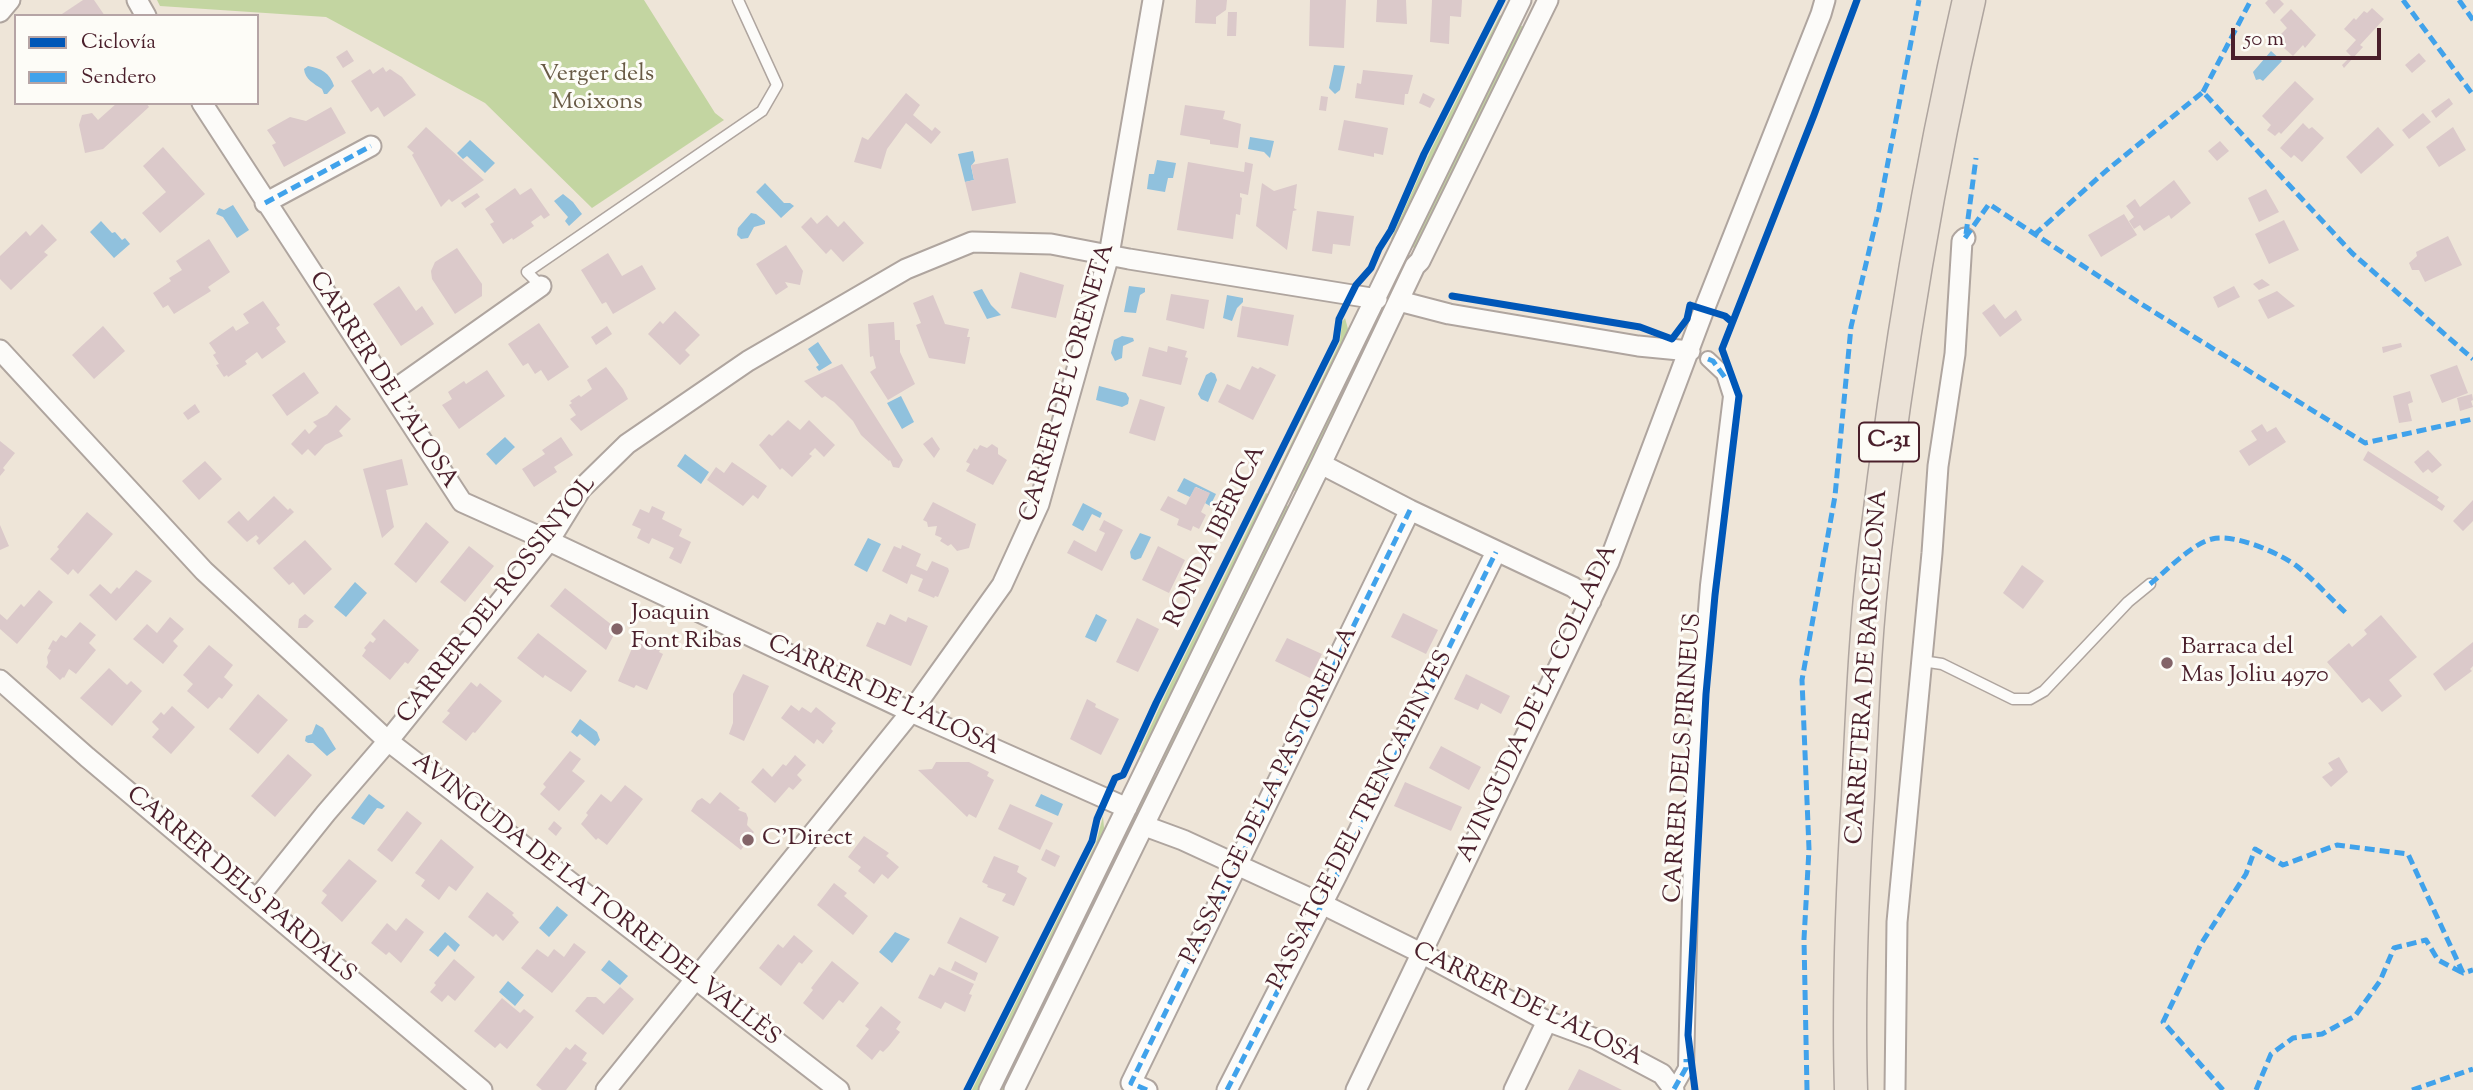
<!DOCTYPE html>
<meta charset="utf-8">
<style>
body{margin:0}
#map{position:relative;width:2473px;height:1090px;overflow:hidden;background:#eee5d8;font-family:"Sorts Mill Goudy",serif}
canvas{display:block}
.legend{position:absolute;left:14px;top:14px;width:245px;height:91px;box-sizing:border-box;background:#fdfcf7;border:2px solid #b5a4a5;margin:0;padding:9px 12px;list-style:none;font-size:21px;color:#4a1f2b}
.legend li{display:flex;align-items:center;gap:14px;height:35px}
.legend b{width:35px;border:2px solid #b5a4a5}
.scale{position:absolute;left:2231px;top:28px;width:150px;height:32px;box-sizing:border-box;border:4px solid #4a1f2b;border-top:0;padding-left:9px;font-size:21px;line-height:24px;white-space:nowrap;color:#4a1f2b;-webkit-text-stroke:5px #fdfcf7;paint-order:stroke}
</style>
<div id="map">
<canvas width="2473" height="1090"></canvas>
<ul class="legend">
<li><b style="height:9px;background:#0057b8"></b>Ciclovía</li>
<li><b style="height:9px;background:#40a2eb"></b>Sendero</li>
</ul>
<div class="scale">50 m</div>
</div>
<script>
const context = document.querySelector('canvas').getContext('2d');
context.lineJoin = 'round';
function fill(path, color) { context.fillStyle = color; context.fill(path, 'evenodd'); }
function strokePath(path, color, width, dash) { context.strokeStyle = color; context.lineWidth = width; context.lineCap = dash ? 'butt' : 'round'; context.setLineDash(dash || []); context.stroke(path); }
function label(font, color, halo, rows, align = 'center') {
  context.font = font + ' "Sorts Mill Goudy",serif'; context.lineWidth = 6; context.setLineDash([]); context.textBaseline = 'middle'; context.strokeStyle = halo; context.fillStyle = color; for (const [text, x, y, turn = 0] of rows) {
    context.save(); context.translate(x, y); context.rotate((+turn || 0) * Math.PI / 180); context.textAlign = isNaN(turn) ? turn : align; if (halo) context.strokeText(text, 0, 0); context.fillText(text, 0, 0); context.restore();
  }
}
fill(new Path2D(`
 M157 0H644L715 113 724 120 592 208 485 103 326 17 160 6Z
 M1500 15 1503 18 1395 240 1391 239 1431 150Z
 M1519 25 1524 27 1416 249 1411 246Z
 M1403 262 1409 264 1297 492 1293 490Z
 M1345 318 1348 329 1345 339 1278 481 1274 479 1340 342 1342 322Z
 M1266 493 1271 496 1143 753 1139 752 1167 691Z
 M1286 505 1290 507 1165 764 1160 761Z
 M1152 776 1156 778 1004 1090H997Z
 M1103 816 1104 828 1101 841 980 1090H972L1096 843Z`), '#c3d5a1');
fill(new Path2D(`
 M2271 51 2282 61 2263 81 2260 79 2256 80 2253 72Z
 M1334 65 1345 66 1340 90 1335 94 1329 88Z
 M308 66C321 68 330 73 334 86L327 94H324L322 89C314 84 305 79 304 69Z
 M1250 137 1274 141 1270 158 1264 152 1248 149Z
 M470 140 495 163 485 173 467 156 463 159 457 153Z
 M973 151 975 161 971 166 974 180 965 182 958 154Z
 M1157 160 1176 163 1173 178H1168L1165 192 1147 189 1149 174H1154Z
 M765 183 784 203H790L794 206 781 218 756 192Z
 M563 194 573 202 582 214 569 226 565 221 568 217 554 201Z
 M233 205 249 230 237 238 223 217 216 214 219 208 224 210Z
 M751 213 756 214 765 221V224L754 227 748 238 741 239 737 235 738 228Z
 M101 221 112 233 115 232 122 240 125 238 130 244 114 258 90 232Z
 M1129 286 1145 288V292L1140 295 1136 313 1124 312Z
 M982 289 991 305 1001 315 987 319 973 292Z
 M1227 295 1243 298V302L1237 308 1232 321 1223 318Z
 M1122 336 1133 338 1134 341 1123 346 1122 358 1115 361 1111 353 1114 340Z
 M818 342 832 363 819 371 816 367 819 365 808 349Z
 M1211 372 1215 374 1217 380 1208 402 1201 399 1198 394 1206 375Z
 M1099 386 1126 393 1129 398 1128 404 1122 407 1096 400Z
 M901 396 914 422 902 429 887 403Z
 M505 437 515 447 496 465 486 454Z
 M685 454 709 472 701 484 677 466Z
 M1184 478 1216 494 1210 506 1205 503 1209 493 1196 487 1190 497 1177 491Z
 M1083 503 1102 513 1100 518 1092 514 1083 531 1072 525Z
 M1140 533 1151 537 1141 558 1135 560 1131 558 1130 552Z
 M868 538 881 544 867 572 854 565Z
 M355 582 367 593 346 617 334 607Z
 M1096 614 1107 620 1096 642 1085 637Z
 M580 719 597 732 600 740 595 746 580 734 577 737 571 732Z
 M316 724 323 728 336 749 327 756 313 743H308L305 741 306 736 312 734Z
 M369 794 385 806 382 809 377 808 364 825 351 818Z
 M1041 794 1063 804 1058 816 1035 806Z
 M557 906 568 915 549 937 539 928Z
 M445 932 460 945 455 952 448 945 438 957 429 950Z
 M895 932 910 939 892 963 879 952Z
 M609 960 628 976 620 985 601 970Z
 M508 981 524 995 515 1006 499 992Z`), '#90c1dd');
fill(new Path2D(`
 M83 0H94L105 16H59Z
 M1196 0H1227L1226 10 1216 17V24L1195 23Z
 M1310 0H1346L1344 48 1309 46Z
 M1377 0H1406L1407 24 1376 22Z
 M1432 0H1462L1461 17 1450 16 1449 44 1430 42Z
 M2268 0H2280L2284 4 2274 14 2265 3Z
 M2372 8 2384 19 2360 45 2363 47 2344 68 2342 65 2351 56 2346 51 2356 40 2344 29 2354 18 2356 20 2364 11 2367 13Z
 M2291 9 2316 35 2305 48 2303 45 2293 56 2275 40 2287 28 2280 20Z
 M1228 12H1237L1236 36H1227Z
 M347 50 354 61 343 68 336 57Z
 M2419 53 2426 61 2412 73 2405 65Z
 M383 67 386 72 390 69 402 77 416 95 384 117 378 107 371 112 351 81 370 69 373 74Z
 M1363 70 1413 75 1408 94H1405L1404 105 1355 98 1357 83 1361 84Z
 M2295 81 2314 99 2281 134 2279 132 2275 136 2267 130 2271 125 2262 116Z
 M906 93 920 105 913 115 932 131 935 127 941 132 931 144 906 123 887 149 881 169 854 162 862 137 868 140Z
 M1423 93 1435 99 1430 108 1419 103Z
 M1321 96 1328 97 1326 111 1319 110Z
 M2449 98 2453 104 2436 118 2431 111Z
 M117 103H146L149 107 103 149 85 153 79 125 82 115 92 113 98 120Z
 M1185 105 1225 111 1223 119 1241 124 1238 148 1210 144V140L1180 135Z
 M331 107 346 133 284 167 272 145 276 143 267 130 290 117 306 121Z
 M2423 113 2431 122 2409 139 2402 130Z
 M1344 120 1388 128 1383 155 1374 153V157L1338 150Z
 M2303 123 2309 129 2312 127 2324 138 2302 162 2294 155 2291 158 2280 148Z
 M426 127 484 180 452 202 449 199 441 207 412 155 414 153 407 147Z
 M2378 127 2394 145 2361 174 2346 157Z
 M2453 127 2466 150 2439 167 2426 147Z
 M2220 141 2229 151 2217 161 2208 151Z
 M163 147 205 194 160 233 142 213 166 192 143 166Z
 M1008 158 1016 203 972 211 965 182 974 180 971 165Z
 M1188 162 1244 172 1245 162 1253 164 1248 195 1240 193V197L1242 198 1240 215 1236 214 1233 239 1177 230Z
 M2174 180 2191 203 2171 219 2169 215 2144 231 2140 225 2134 229 2129 221 2134 217 2126 206 2135 199 2140 207Z
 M1262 183 1274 191 1297 184 1294 208 1297 210 1293 211 1287 250 1256 226Z
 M515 188 520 195 531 188 550 215 544 219 541 215 531 222 534 226 513 240 512 238 503 244 490 224 494 222 485 209Z
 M2266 189 2279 212 2259 222 2248 198Z
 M477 193 480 197 465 208 461 203Z
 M1317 211 1354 216 1350 246 1333 244 1332 254 1312 251Z
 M2124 214 2137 235 2101 257 2088 235Z
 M827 215 838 227 844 221 864 243 843 262 831 249 826 254 801 227 811 217 817 224Z
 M2284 220 2299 250 2269 264 2255 234Z
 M42 224 57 240 44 252 48 255 11 290 0 279V256L26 231 30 236Z
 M2448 236 2462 265 2425 282 2419 270H2412L2409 263 2417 256 2416 252Z
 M209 239 230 272 208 287 211 291 174 314 168 305 163 308 153 293 171 281 169 278 182 270 176 261Z
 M786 245 803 271 800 285 785 282 788 287 776 295 756 264Z
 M457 248 482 284V296L455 314 432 279 431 271 435 262Z
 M608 253 622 276 642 265 656 289 613 314 606 302 602 304 581 270Z
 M1020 272 1064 285 1056 318 1011 308Z
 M2262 279 2270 285 2259 290 2253 284Z
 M399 286 416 311 422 306 434 324 401 346 373 304Z
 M2234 286 2240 297 2218 308 2213 297Z
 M2277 291 2295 306 2268 319 2258 300Z
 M1171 294 1209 300 1204 329 1166 320Z
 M933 295 945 324 969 329 967 337H970L965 364 929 358 916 325 921 323 913 303Z
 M263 301 280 325 276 328 286 342 262 359 257 352 245 361 247 364 228 377 227 375 224 377 216 365 219 364 213 355 216 353 209 343 233 326 236 331 249 323 243 314Z
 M1994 304 2005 319 2016 310 2022 320 2000 337 1982 313Z
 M1242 306 1294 315 1288 346 1237 337Z
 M675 311 700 335 685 350 690 355 680 365 648 334 660 321 663 324Z
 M894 322 895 340H900V352L915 384 888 400 870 372 876 368 873 356 870 357 868 324Z
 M539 323 569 367 548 381 541 370 535 374 528 363 523 366 508 344Z
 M103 326 125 351 94 379 72 355Z
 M607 326 612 334 596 345 591 337Z
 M2401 343 2402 347 2383 353 2382 347Z
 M1168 346 1187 351 1185 357 1188 358 1181 385 1142 376 1149 347 1167 352Z
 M842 364 903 460 899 468 893 467 890 460 889 461 861 435 853 421 834 402 825 396 822 398 804 381Z
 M2457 365 2468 393 2442 403 2430 375Z
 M1252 366 1258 369 1260 367 1276 375 1253 420 1218 402 1227 384 1240 390Z
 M606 367 623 389 628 399 581 431 570 419 576 415 569 405 572 403 570 401 579 395 581 397 592 389 587 380Z
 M487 370 505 396 459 429 442 405 452 399 448 392 464 381 466 384Z
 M304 372 319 393 287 416 272 395Z
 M2410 391 2413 402 2408 404 2412 421 2399 423 2393 396Z
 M2472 394 2473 400 2471 401 2473 407 2460 411 2457 398Z
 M1140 399 1165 407 1155 441 1129 433Z
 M195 404 200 412 188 420 183 413Z
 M336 405 351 419 339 431 343 436 325 445 315 456 308 449 302 455 291 444 305 429 309 434 317 426 313 422 327 415Z
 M788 420 800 430 809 420 835 445 824 457 815 448 809 454 812 456 792 477 782 468 780 470 759 445 769 434 772 436Z
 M2262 424 2267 432 2276 427 2286 442 2249 466 2239 451 2257 440 2251 431Z
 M561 437 573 455 554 467 557 472 534 487 522 469 545 454 542 450Z
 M932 437 940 449 934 458 923 444Z
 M0 441 15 453 3 468 5 470 0 476Z
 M992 444 998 448V454L1007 460 993 485 966 471 970 464 966 462 974 448 977 450 980 445 987 448Z
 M2428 450 2442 465 2432 473 2428 469 2423 473 2414 462Z
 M2368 451 2439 497 2437 500 2445 506 2442 511 2363 460Z
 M402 459 408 485 386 490 394 527 382 538 363 469Z
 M205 461 222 479 199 500 182 481Z
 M732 462 767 486 758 499 753 495 743 506 707 480 716 467 724 473Z
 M1195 487 1210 493 1201 512 1206 515 1199 529 1193 526 1191 531 1177 525 1179 519 1160 510 1168 496 1186 505Z
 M274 496 288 510 290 508 294 512 259 545 256 541 259 538 256 535 247 542 227 522 239 511 248 521Z
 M2473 500V521L2463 531 2453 521Z
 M933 502 976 524 969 548 957 551 951 544 948 546 940 541 942 538 935 535 937 526 928 527 927 522 923 520Z
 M652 506 665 512 662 519 682 529 679 536 691 542 681 564 669 558 674 548 652 538 649 544 637 538 641 529 632 525 640 509 649 513Z
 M87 512 113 534 78 574 73 569 68 575 50 559 59 549 57 547Z
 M1104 520 1123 530 1102 571 1067 553 1074 540 1096 552 1105 533 1099 530Z
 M426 522 449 542 416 583 394 564Z
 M0 525 9 546 0 550Z
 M305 540 332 569 304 595 293 582 289 585 273 568Z
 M902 545 921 554 916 566 927 571 932 561 948 568 949 571 938 597 935 596 934 598 918 591 923 579 911 574 907 584 882 571 894 546 901 549Z
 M469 546 494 566 465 602 440 582Z
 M1158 546 1185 560 1169 593 1142 580Z
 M2022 565 2044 581 2023 609 2003 593Z
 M136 570 152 581 116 621 89 595 100 584 111 594 117 587 119 589Z
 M565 588 617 629 606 650 550 606Z
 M39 590 53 602 17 644 0 629V614L7 620 21 604 24 607Z
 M1403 613 1438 630 1426 654 1391 637Z
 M305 614 314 621 307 628H298L299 619Z
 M890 614 906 622 908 617 928 626 911 666 866 646 877 622 885 625Z
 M2381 615 2417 657 2389 680 2402 696 2382 712 2369 698 2362 703 2327 662 2349 643 2352 647 2367 634 2364 630Z
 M170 617 184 629 173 641 178 646 163 664 133 639 147 624 157 633Z
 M1137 618 1159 629 1138 672 1116 662Z
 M384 619 419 650 408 664 405 662 390 680 362 656 366 650 364 648 370 641 373 643 376 639 371 634Z
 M80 622 96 635 89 643 96 650 76 674 69 669 64 678 63 677 60 680 46 667 48 663 47 657 51 650 48 649 53 640 56 642 61 635 66 638Z
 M639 632 650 637 651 634 663 644 659 652 663 654 647 690 636 685 634 688 618 681Z
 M538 633 587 671 571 692 545 675 543 678 517 658Z
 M1287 638 1322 654 1310 678 1275 661Z
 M2473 642V666L2470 669 2472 671 2445 691 2433 674Z
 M209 645 233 665 224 677 233 685 222 699 219 697 208 709 187 691 193 684 183 675Z
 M109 668 127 685 131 681 142 691 112 726 80 698Z
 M743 674 769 686 744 741 729 734 733 723V694Z
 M1466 674 1510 696 1501 714 1481 703 1478 710 1454 699Z
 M471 682 477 687 480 683 502 701 475 733 473 732 466 741 442 722 450 713 447 711Z
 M258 694 288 720 258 754 229 729Z
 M1087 699 1096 704 1095 707 1119 719 1101 755 1070 739Z
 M791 705 799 711 802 707 811 713 816 707 836 723 831 729 833 731 823 744 817 739 814 744 781 718Z
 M172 706 195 727 171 754 152 737 159 729 152 722 161 712 164 715Z
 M1441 746 1481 767 1469 790 1429 768Z
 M570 751 581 759 572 771 585 781 559 811 540 794 546 787 543 784Z
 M288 754 312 775 275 817 251 796Z
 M795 755 806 765 797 775 802 780 793 790 789 787 775 803 751 782 763 768 772 777 783 764 786 766Z
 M2339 757 2348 772 2331 787 2322 777 2333 770 2328 763Z
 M936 762H969L989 772 987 776 994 780 976 818 969 814 967 817 918 770 932 769Z
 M1405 782 1462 807 1451 831 1394 806Z
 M625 785 643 799 607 845 598 838 596 840 581 824 588 815 586 813 601 794 611 802Z
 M720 792 740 808 738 810 746 813 748 818 747 825 754 832 741 850 691 811 697 801 702 798 710 804Z
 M1010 804 1053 823 1040 850 998 829Z
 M407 811 422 823 392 862 377 850Z
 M554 821 562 828 556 836 548 829Z
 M864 836 889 853 886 856 899 867 888 879 882 874 874 884 858 871 861 867 848 857Z
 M441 839 474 867 456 891 449 886 439 900 421 886 425 880 415 873Z
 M1046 849 1060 856 1055 867 1041 860Z
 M994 856 1019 866 1017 872 1027 878 1014 906 1002 901 1006 894 987 887 988 885 982 882Z
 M349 859 377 881 342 922 321 903 327 895 322 891Z
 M834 883 847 893 844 896 868 916 853 935 817 905Z
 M487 892 514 913 512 915 519 922 503 941 496 934 493 937 468 917Z
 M960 917 999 937 986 963 947 943Z
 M406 918 424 932 401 963 389 952 386 955 371 943 387 923 396 931Z
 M794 935 813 951 802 964 799 962 781 986 759 968 778 944 783 948Z
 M574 943 586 952 552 993 521 968 537 949 548 957 554 949 564 957Z
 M454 959 475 977 455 1001 448 995 442 1002 430 992 436 985 434 983Z
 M832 961 859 983 843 1003 839 1000 823 1020 803 1003 813 990 811 988Z
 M955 961 978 973 975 981 951 970Z
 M939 967 974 984 969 994 972 995 965 1012 945 1002 941 1009 918 998 930 974 934 976Z
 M620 987 634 999 603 1035 575 1011 587 997H596L604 1004Z
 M502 998 520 1013 524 1009 534 1017 507 1049 500 1043 495 1048 474 1031Z
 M881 1006 901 1022 896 1029 900 1032 889 1046 883 1052 880 1050 872 1060 856 1046 869 1029 865 1026Z
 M575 1044 587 1053 582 1060 587 1063 566 1090H542L536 1085 566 1047 570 1050Z
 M1579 1069 1600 1079 1622 1090H1568Z`), '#dbc9ca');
const service = new Path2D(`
 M541 286 527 272 762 111 777 85 738 0
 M1922 661 1942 664 2013 699H2030L2044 691 2128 602 2150 584`);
const pedestrian = new Path2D(`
 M1674 1089 1686 1068 1693 775 1708 585 1731 396 1724 374 1708 359`);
const minor = new Path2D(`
 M137 0 146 16
 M0 12 10 0
 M202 103 462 502 549 541 911 712 1127 808
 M265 203 371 146
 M1399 301 1449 314 1638 346 1690 351
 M0 350 204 571 388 741 839 1090
 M391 392 541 286
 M1321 464 1410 510 1573 587 1591 601
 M0 680 87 757 482 1090
 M1145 826 1183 840 1322 904 1421 953 1547 1021 1596 1039 1662 1074 1674 1090
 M257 899 326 813 388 741 549 541 581 489 627 444 748 361 906 269 972 242 1051 244 1129 259 1377 299
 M606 1090 911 712 1002 585 1039 504 1109 255 1153 0
 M989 1090 1521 0
 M1014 1090 1321 464 1415 266 1420 261 1548 0
 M1147 1090 1131 1083 1410 510
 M1227 1090 1337 875 1496 552
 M1356 1090 1609 562 1702 315 1821 14 1825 0
 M1514 1090 1547 1021
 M1895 1090 1897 922 1932 553 1938 466 1955 354 1962 241 1965 238`);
const trunk = new Path2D(`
 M1851 1090C1848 993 1852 895 1858 797 1862 715 1865 632 1875 550 1897 365 1927 181 1969 0`);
strokePath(service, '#afa59f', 13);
strokePath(pedestrian, '#afa59f', 18);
strokePath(minor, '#afa59f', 23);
strokePath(trunk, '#afa59f', 35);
strokePath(service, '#fcfbf9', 10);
strokePath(pedestrian, '#fcfbf9', 14);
strokePath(minor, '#fcfbf9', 19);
strokePath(trunk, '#ebe2d7', 32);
strokePath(new Path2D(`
 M2403 0 2473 95
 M2459 0 2473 20
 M2203 92 2251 0
 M265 203 371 146
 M1966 234 1976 158
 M2034 235 2107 170 2203 92 2352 253 2473 359
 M1965 238 1989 204 2138 302 2365 443 2473 419
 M1708 359 1713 361 1726 379
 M2150 584C2166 571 2193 543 2212 539 2234 533 2282 554 2298 567 2315 581 2330 598 2346 613
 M1674 1089 1686 1068V1059
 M1147 1090 1131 1083 1410 510
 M1227 1090 1337 875 1496 552
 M1807 1090 1804 939 1809 849 1802 680 1835 496 1851 327 1879 209 1919 0
 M2223 1090 2163 1022 2201 944 2246 874 2255 849 2283 865 2337 845 2408 854 2463 973 2473 970
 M2256 1090 2271 1054 2293 1038 2322 1034 2355 1016 2380 981 2394 948 2426 940 2438 960 2463 973
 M2412 1090 2473 1069`), '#40a2eb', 5, [10, 5]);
strokePath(new Path2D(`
 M1452 296 1640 327 1672 339 1687 319 1690 305 1725 316 1732 322
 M967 1090 1092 841 1097 819 1115 778 1123 775 1156 703 1336 340 1339 319 1356 285 1371 268 1379 249 1391 230 1424 154 1502 0
 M1695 1090 1688 1035 1706 694 1715 595 1739 396 1722 349 1814 115 1857 0`), '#0057b8', 7);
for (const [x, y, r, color] of [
 [617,629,7,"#836468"],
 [2167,663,7,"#836468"],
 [748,840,7,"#836468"]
]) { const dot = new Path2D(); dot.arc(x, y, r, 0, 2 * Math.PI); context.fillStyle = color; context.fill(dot); strokePath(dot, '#fdfcf7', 2.5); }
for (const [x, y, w] of [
 [1889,442,60]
]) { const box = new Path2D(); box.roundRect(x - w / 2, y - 19.5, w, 39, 5); context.fillStyle = '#fdfcf7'; context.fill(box); strokePath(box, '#4a1f2b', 2); }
label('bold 23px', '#4a1f2b', null, [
 ["C-31",1889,442]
]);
label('24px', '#685a45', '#fdfcf7', [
 ["Verger dels",597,76],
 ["Moixons",597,104]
]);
label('24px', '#4a1f2b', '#fdfcf7', [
 ["CARRER DE L'ALOSA",382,381,57],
 ["CARRER DE L'ORENETA",1069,383,-74],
 ["RONDA IBÈRICA",1217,537,-64],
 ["CARRER DEL ROSSINYOL",498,601,-52],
 ["CARRETERA DE BARCELONA",1869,667,-86],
 ["CARRER DE L'ALOSA",883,697,25],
 ["AVINGUDA DE LA COLLADA",1539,704,-65],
 ["CARRER DELS PIRINEUS",1685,758,-86],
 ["PASSATGE DE LA PASTORELLA",1271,796,-64],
 ["PASSATGE DEL TRENCAPINYES",1362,821,-63],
 ["CARRER DELS PARDALS",240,886,40],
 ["AVINGUDA DE LA TORRE DEL VALLÈS",595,901,38],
 ["CARRER DE L'ALOSA",1527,1006,26]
]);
label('24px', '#4a1f2b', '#fdfcf7', [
 ["Joaquin",631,615],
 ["Font Ribas",631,643],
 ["Barraca del",2181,649],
 ["Mas Joliu 4970",2181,677],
 ["C'Direct",762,840]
], 'left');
</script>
